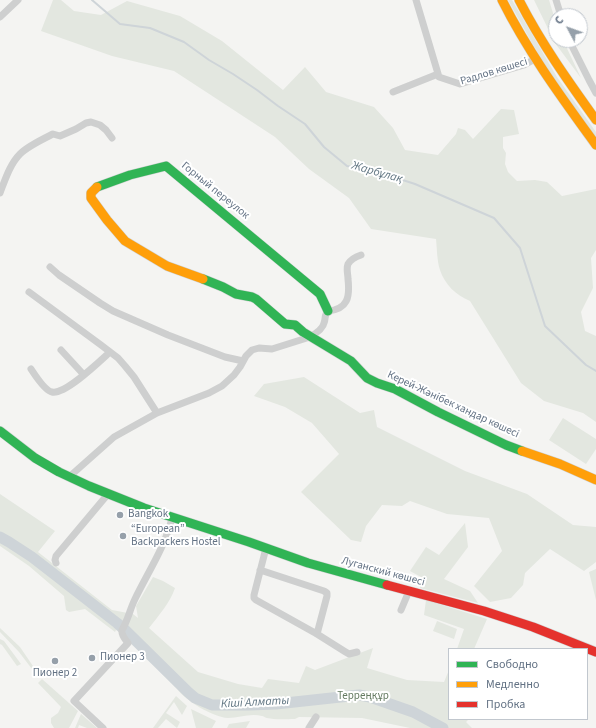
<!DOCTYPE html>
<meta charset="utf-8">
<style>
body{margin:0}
#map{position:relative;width:596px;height:728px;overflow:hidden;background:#f4f4f2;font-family:"Source Sans 3",sans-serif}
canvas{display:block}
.legend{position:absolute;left:448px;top:648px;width:140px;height:72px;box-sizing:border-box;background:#fff;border:1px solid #c1c7ce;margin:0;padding:5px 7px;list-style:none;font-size:12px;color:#637284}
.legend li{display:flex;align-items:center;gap:8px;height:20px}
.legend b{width:20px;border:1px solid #c1c7ce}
.north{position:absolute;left:548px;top:8px;width:40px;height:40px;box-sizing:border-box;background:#fff;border:1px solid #c1c7ce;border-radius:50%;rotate:311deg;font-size:11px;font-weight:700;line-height:16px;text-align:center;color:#637284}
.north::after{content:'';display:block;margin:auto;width:14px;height:18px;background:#96a0aa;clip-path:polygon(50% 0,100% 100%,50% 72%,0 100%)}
</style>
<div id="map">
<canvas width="596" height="728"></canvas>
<ul class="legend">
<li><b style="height:5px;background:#30b455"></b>Свободно</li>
<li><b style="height:5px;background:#ff9f0a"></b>Медленно</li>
<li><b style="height:5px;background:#e5322d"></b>Пробка</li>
</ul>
<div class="north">С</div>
</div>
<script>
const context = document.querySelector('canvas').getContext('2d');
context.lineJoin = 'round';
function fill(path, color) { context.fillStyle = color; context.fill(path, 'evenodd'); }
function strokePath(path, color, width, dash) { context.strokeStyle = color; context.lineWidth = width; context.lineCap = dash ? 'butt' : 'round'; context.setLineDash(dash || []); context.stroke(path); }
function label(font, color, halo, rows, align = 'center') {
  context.font = font + ' "Source Sans 3",sans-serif'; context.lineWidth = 4; context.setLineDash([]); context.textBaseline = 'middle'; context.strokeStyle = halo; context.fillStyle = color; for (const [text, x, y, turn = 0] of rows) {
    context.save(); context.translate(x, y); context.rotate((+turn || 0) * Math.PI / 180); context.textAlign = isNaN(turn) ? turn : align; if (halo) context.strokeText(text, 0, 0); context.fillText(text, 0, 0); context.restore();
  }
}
fill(new Path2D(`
 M53 0H61L74 11 101 15 127 1 180 16 222 41 283 90 305 67 326 92 374 107 393 128 405 150 438 155 456 134 458 128 465 130 473 139 501 109 514 110 519 134 503 137V148L506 153 505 164 508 172 517 181 535 180 547 182 562 196 596 189V250L591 258 593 288 581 312 585 331 596 336V422L583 413 544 401 521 383 470 301C456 295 445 285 440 270 437 261 437 249 436 239L371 229 349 198 309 169 275 137 174 71 112 56 41 31Z
 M508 0H512L557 77 596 132V140L554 79 532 43Z
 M534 0H549L556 23V40H563L581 78 555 43Z
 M304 377 360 413 374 410 377 427 465 471 527 494 573 525 596 527V562L584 571 550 549 525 573 523 585 511 598 490 602 474 586 502 551 489 518 447 514 410 501 402 506 382 505 366 526 361 542 351 540 301 492 339 454 312 423 285 407 254 396 264 384Z
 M563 418 596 439V449L586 464 549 440Z
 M0 494 55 531 38 552 112 610 133 614 138 618 136 606 153 577 163 581 175 588C170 603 159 615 149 628L198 672 238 684 262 688 268 679 299 683 306 666 315 670 373 648 367 668 407 680 444 682 449 670V719H469L466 722 472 728H410L362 718 299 717 295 719C287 719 275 720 267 718 266 718 263 716 262 716 250 713 239 718 228 718 213 717 186 701 177 689L132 642 116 630 115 632 85 609 69 612 66 610 64 596 29 566 0 546Z
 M465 523 468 547 444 579 470 591 478 603 420 588 421 577 410 571 426 547 439 555Z
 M596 569V600L589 572Z
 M426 600 487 619 474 649H457L464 629 424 615Z
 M437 621 457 629 454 639 433 631Z
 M0 628 20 647 37 672 35 673 19 652 0 632Z
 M0 639 4 641 21 664 17 666 2 645 0 644Z
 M42 679 78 711 69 728H54L51 723V718L58 713 61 707 38 683Z
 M176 696 187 706 182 715 174 702 166 713 180 722 177 728 166 719 158 728H153Z
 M191 709 216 721 212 728H196Z
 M81 714 97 728H87L79 725 78 728H75Z
 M250 721 246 728H227L229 724Z`), '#e3e7e0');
strokePath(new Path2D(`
 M92 0 120 24 150 28 184 42 209 60 233 74 257 90 278 106 305 124 324 147 347 166 378 172 415 184 494 218 520 248 545 326 586 365 596 371`), '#ced4d8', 2);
strokePath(new Path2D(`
 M0 537 9 542 32 557 117 623 124 629 188 692 195 698 212 705H249L276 704 359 695 370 697 413 712 443 728`), '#ced4d8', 11);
const fast = new Path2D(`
 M97 187 130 175 166 166 320 294 328 311
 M203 279 223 287 236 294 252 297 256 299 285 324 295 325 303 332 351 361 367 378 377 383 395 389 438 412 506 445 522 451
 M0 431 35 458 59 472 89 486 144 508 249 542 308 563 387 585`);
const slow = new Path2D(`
 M502 0C528 52 562 98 596 145
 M519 0C541 43 568 81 596 120
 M97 187 91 193V198L107 220 125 241 167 266 203 279
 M522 451 560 464 596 480`);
const jam = new Path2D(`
 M387 585 484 611 533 627 596 652`);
strokePath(fast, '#cfd1d2', 10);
strokePath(slow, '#cfd1d2', 10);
strokePath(jam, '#cfd1d2', 10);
strokePath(new Path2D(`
 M416 0 439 77 460 84 524 65 535 59
 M556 0 561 16
 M0 17 18 0
 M569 40 589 80 596 93
 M393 92 438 74
 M0 193C5 180 10 164 20 154 28 146 43 139 53 134L60 136 76 129 86 123 91 122 100 125 106 130 112 138
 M50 267 59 275 100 303 113 311 168 335 225 357 243 361
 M29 292 101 345 118 358 125 366 134 377 157 413
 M61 350 84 375
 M31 369C35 375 45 391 52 392 65 395 100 361 110 352
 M69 477 114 437 157 413 209 393 222 386 234 375 240 367 246 356 252 350 259 348 272 349 310 337C315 334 323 329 324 323 326 318 324 315 328 311 348 309 350 297 348 279 348 274 346 269 348 264 351 259 355 257 361 255
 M266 548 254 595V598L256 600 317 634 344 651 349 654 357 652
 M56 563 55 560 56 556 108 494
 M260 570 324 591 327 593V596L317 634
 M401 610 409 591
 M103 728 74 701 128 643C125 639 121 635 122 630 128 620 130 609 135 599 148 572 165 547 172 518
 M309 728 316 717`), '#cecfcf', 7);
strokePath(fast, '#30b455', 9);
strokePath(slow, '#ff9f0a', 9);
strokePath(jam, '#e5322d', 9);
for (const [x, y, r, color] of [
 [120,515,4,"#96a0aa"],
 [123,536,4,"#96a0aa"],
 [92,658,4,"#96a0aa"],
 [55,661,4,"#96a0aa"]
]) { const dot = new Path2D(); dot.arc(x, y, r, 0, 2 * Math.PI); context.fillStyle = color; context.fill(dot); strokePath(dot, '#fff', 1.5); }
label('11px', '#637284', '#fff', [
 ["Радлов көшесі",494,72,-17],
 ["Горный переулок",215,191,39],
 ["Керей-Жәнібек хандар көшесі",453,405,25],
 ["Луганский көшесі",383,572,15]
]);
label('11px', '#637284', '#fff', [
 ["Bangkok",128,515],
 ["“European”",131,530],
 ["Backpackers Hostel",131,543],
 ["Пионер 3",100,658],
 ["Пионер 2",55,674,"center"]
], 'left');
label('11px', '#657b62', '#fff', [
 ["Терреңқұр",363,697]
]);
label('italic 12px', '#5f7481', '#fff', [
 ["Жарбұлақ",377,173,16],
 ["Кіші Алматы",255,703,-3]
]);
</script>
